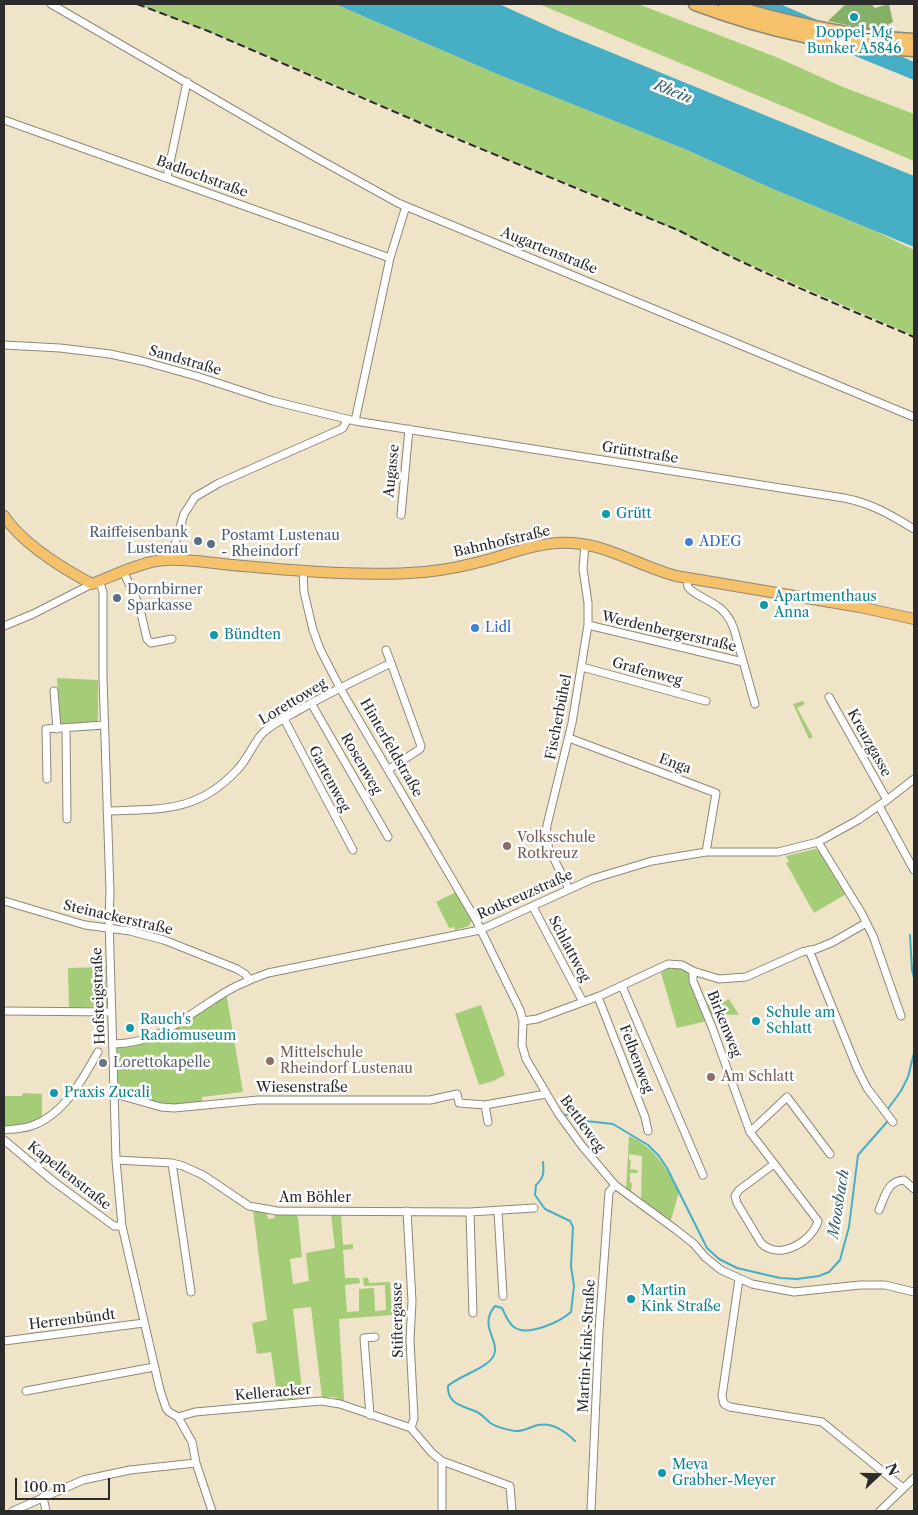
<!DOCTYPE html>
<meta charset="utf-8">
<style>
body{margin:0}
#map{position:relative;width:918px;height:1515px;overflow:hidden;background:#efe4c8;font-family:"Libre Caslon Text",serif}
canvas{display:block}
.frame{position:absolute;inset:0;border:5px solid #2b2b2b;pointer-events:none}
.north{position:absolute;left:853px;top:1450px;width:50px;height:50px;-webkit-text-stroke:4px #fff;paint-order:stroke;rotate:69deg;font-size:14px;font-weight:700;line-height:20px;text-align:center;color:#2b2b2b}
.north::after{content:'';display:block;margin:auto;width:18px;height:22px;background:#2b2b2b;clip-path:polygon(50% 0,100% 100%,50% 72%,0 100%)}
.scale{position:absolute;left:15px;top:1478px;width:95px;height:22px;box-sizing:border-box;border:2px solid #2b2b2b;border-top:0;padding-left:6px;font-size:15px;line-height:18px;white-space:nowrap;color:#2b2b2b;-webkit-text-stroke:4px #fff;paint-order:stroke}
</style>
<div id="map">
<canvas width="918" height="1515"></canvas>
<div class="frame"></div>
<div class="north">N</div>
<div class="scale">100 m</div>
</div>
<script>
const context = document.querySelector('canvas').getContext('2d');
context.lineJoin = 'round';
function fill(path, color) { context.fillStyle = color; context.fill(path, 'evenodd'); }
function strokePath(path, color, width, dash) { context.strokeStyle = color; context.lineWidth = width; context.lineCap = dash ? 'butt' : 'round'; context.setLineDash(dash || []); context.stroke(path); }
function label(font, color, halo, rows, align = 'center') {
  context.font = font + ' "Libre Caslon Text",serif'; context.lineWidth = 5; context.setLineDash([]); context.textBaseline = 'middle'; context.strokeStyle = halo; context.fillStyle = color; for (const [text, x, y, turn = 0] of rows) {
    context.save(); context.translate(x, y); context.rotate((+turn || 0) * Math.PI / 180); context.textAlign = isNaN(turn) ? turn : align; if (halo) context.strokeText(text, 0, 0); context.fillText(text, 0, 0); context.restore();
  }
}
fill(new Path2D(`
 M137 4H335L497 74 687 150 773 189 877 232 914 250V336L712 248C637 208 554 180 476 146 363 98 252 46 137 4Z
 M539 4H638L776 57 843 87 914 114V161Z
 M57 678 98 680V723L61 725 59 724Z
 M803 701 805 704 797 708 813 737 809 739 793 704Z
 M815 849 821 852 846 894 814 913 786 863 789 862 786 856Z
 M456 892 472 920 469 926 455 930 454 927 449 928 436 902Z
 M105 967 107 1006 69 1008 68 968Z
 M675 967 687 971 707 1021 677 1028 661 973 666 968Z
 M226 992 243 1092 202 1097 203 1107 171 1108 115 1094 113 1044 139 1042Z
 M729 999 739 1015 709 1014 705 1003C712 1007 723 1003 729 999Z
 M481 1005 505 1075 493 1081 479 1085 455 1014Z
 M23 1093 42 1094V1115L40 1119 26 1125 4 1127V1096H22Z
 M629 1136C654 1147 667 1168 679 1192L670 1223 641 1202 642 1156 629 1154V1160H631L630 1169 638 1170 637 1173H630V1183H632L631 1194 626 1190Z
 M253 1210 267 1213 268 1219 275 1218 274 1214 296 1215 298 1218 302 1257 290 1259 293 1284 309 1281 306 1253 335 1248 331 1214H341L343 1245 353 1244V1249L343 1250 345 1278H359L360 1283 345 1285 347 1312 359 1311V1289L374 1288 375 1311 386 1310 385 1285 364 1286 363 1278H368L369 1283 390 1282 392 1315 339 1319 344 1401 333 1397H322L311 1307 293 1309 303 1398 278 1400 271 1352 257 1354 252 1323 267 1320Z`), '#a5cc77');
fill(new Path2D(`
 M846 4H871L875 8 889 4 893 22 877 31 828 21Z`), '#84b068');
fill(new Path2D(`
 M335 4H499L561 32 914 176V247L773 189 687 150 497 74Z
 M741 4H780L914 62V80L850 54Z`), '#46aec5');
strokePath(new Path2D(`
 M910 935 912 970 914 978
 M887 1110 901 1091 908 1077 914 1053
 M565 1115 573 1114 586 1121 613 1124 648 1145 659 1156 667 1168 707 1248 719 1259 737 1268 780 1278 797 1279 819 1276 829 1272 840 1260 849 1227 858 1155 887 1122V1118
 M543 1162C544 1172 544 1178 536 1185L535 1195 545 1209 570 1221 573 1227 571 1266 574 1286 571 1312C560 1322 527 1337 514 1327 508 1323 505 1314 502 1308L495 1306C478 1326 500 1340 494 1355 489 1368 458 1376 448 1386 447 1405 464 1406 477 1412 483 1415 487 1421 492 1424 497 1427 509 1430 515 1431 523 1432 530 1427 538 1425 553 1422 565 1431 575 1441`), '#46aec5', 2);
const minor = new Path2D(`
 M51 4 313 156 398 203 914 417
 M4 120 390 258
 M167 177 187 82
 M4 345 60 348 110 354 142 361 196 376 273 401 355 421 844 498C871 503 891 515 914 529
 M355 421 390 258 406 206
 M401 515 409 429
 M170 560 184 514 195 497 219 483 339 430 343 428 347 420
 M123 571 139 605 147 639 151 643 172 639
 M303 571 304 592 313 630 320 649 340 688 476 920 520 1010 523 1021 522 1045 526 1059 558 1113 582 1146 615 1185 675 1229 694 1244 705 1257 721 1270 752 1284 794 1292 860 1285H885L914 1292
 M687 579C688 581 687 584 688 587 692 594 714 602 721 609 727 614 731 621 734 629L755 704
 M99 581 103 592V678L110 892 109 918 116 1160 122 1226 160 1390 166 1408 169 1412 178 1417 192 1442 196 1463 212 1511
 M588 625 743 662
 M4 626 33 614 92 584
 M386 650 391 663
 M582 667 706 701
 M54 691 57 729
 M829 697 887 800
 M311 703 388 837
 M284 719 353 850
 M66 728 67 819
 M569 738 716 793 706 852
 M47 779 46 729 104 725
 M879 806 914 870
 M107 811C160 809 197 813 237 770 247 760 252 746 261 735 270 725 287 717 299 710 329 693 360 678 391 663L421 746 420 749 389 769
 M818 842 861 912 873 936 901 1016
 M569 889 549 849 546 837 547 825 572 723 588 625V603L583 569 585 544
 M4 901 85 925 130 931 164 940 237 969 245 974 249 979
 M533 907 583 1002
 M809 950 857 1068 867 1088 893 1122
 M693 971V981L712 1027 750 1132 818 1221C812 1242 779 1261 761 1243L737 1203 735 1196 739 1190 774 1164
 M622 986 703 1175
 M598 997 645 1117 648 1131
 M4 1011 112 1012
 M523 1021 537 1019 602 995 668 964 682 965 693 971 719 979 746 977 802 952 816 949 833 942 866 923
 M113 1044C157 1043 178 1022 213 1000 230 988 248 980 268 973L480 930 592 879 652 861 706 852H778L818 842 858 820 887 800 914 779
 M115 1094 161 1107 174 1108 258 1100H430L457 1094 459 1103 485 1105
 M488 1122 485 1105 546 1094
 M4 1130C13 1129 22 1129 31 1126 64 1115 82 1080 98 1052
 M750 1132 787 1097 830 1154
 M4 1140 53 1181 114 1226H122
 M116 1160 172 1163 183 1166 203 1175 249 1206 277 1211 470 1212 534 1208
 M172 1163 191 1292
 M879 1210C885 1197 887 1181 904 1180L914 1189
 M407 1211 412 1301 410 1340 414 1418 411 1428
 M498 1211 503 1296
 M470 1212 473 1313
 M739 1279 722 1396 724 1404 730 1407 822 1422 903 1488
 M4 1341 144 1323
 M26 1391 154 1367
 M370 1415 364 1338 375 1337
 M178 1417 195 1412 321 1401 340 1404 411 1428 432 1453 442 1461 510 1486 512 1511
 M43 1497 46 1511
 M13 1511 83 1480 130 1470 196 1463
 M442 1511V1461
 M591 1511 599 1331 609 1192 615 1185
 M880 1511 914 1478`);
const primary = new Path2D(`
 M4 516C23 544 62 568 92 584 113 576 134 565 156 561 184 557 215 564 243 566 303 571 364 577 424 572 447 570 469 565 491 559 517 551 544 541 572 543 609 545 641 567 676 576L860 607 914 619`);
const motorway = new Path2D(`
 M695 4C764 30 840 47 914 50
 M725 4C787 23 849 37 914 40`);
strokePath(minor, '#8d887a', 9);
strokePath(primary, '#8d887a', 12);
strokePath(motorway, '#8d887a', 15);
strokePath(minor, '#fff', 7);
strokePath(primary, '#f6c16b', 10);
strokePath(motorway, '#f6c16b', 12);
strokePath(new Path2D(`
 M137 4 208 31 462 141 680 231C756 271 836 304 914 337`), '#2b2b2b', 2, [8, 4]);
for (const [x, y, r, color] of [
 [854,17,5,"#0f9aa8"],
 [606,514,5,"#0f9aa8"],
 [198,541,5,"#5c6f8a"],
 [689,542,5,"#3f7fe0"],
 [211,544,5,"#5c6f8a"],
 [117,598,5,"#5c6f8a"],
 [764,605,5,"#0f9aa8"],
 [475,628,5,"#3f7fe0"],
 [214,635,5,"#0f9aa8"],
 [507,846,5,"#8d6e63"],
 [756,1021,5,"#0f9aa8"],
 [130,1028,5,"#0f9aa8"],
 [270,1061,5,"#8d6e63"],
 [103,1063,5,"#6b7280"],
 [711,1077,5,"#8d6e63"],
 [54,1093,5,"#0f9aa8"],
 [631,1299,5,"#0f9aa8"],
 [662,1473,5,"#0f9aa8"]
]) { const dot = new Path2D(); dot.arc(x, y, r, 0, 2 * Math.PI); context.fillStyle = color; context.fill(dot); strokePath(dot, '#fff', 2); }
label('14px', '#0d838f', '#fff', [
 ["Doppel-Mg",854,33,"center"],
 ["Bunker A5846",854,49,"center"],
 ["Grütt",616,514],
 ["Apartmenthaus",774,597],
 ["Anna",774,613],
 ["Bündten",224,635],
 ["Schule am",766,1013],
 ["Schlatt",766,1029],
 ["Rauch's",140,1020],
 ["Radiomuseum",140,1036],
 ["Praxis Zucali",64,1093],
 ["Martin",641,1291],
 ["Kink Straße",641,1307],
 ["Meya",672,1465],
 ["Grabher-Meyer",672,1481]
], 'left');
label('14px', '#2b2b2b', '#fff', [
 ["Badlochstraße",202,177,20],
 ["Augartenstraße",549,251,22],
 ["Sandstraße",185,361,16],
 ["Grüttstraße",640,453,9],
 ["Augasse",392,471,-84],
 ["Bahnhofstraße",502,542,-13],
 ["Werdenbergerstraße",669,632,13],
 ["Grafenweg",647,672,15],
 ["Lorettoweg",293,702,-31],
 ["Fischerbühel",559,717,-79],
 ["Kreuzgasse",869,743,61],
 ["Hinterfeldstraße",391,748,60],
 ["Rosenweg",361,764,60],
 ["Enga",675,764,20],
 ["Gartenweg",329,779,62],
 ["Rotkreuzstraße",525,895,-24],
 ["Steinackerstraße",118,918,13],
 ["Schlattweg",569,949,62],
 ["Hofsteigstraße",99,996,-92],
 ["Birkenweg",724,1024,68],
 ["Felbenweg",636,1059,69],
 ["Wiesenstraße",302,1088],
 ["Bettleweg",582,1124,54],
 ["Kapellenstraße",69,1176,38],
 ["Am Böhler",315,1198],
 ["Herrenbündt",72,1320,-7],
 ["Stiftergasse",398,1320,-91],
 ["Martin-Kink-Straße",587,1346,-87],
 ["Kelleracker",273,1393,-5]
]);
label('14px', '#4e5e75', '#fff', [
 ["Raiffeisenbank",188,533,"right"],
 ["Lustenau",188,549,"right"],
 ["Postamt Lustenau",221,536],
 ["- Rheindorf",221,552],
 ["Dornbirner",127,590],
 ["Sparkasse",127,606]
], 'left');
label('14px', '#366cbe', '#fff', [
 ["ADEG",699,542],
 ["Lidl",485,628]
], 'left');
label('14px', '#785e54', '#fff', [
 ["Volksschule",517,838],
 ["Rotkreuz",517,854],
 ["Mittelschule",280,1053],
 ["Rheindorf Lustenau",280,1069],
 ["Am Schlatt",721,1077]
], 'left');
label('14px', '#5b616d', '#fff', [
 ["Lorettokapelle",113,1063]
], 'left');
label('italic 15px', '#365f69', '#fff', [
 ["Rhein",673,92,22],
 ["Moosbach",839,1204,-81]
]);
</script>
